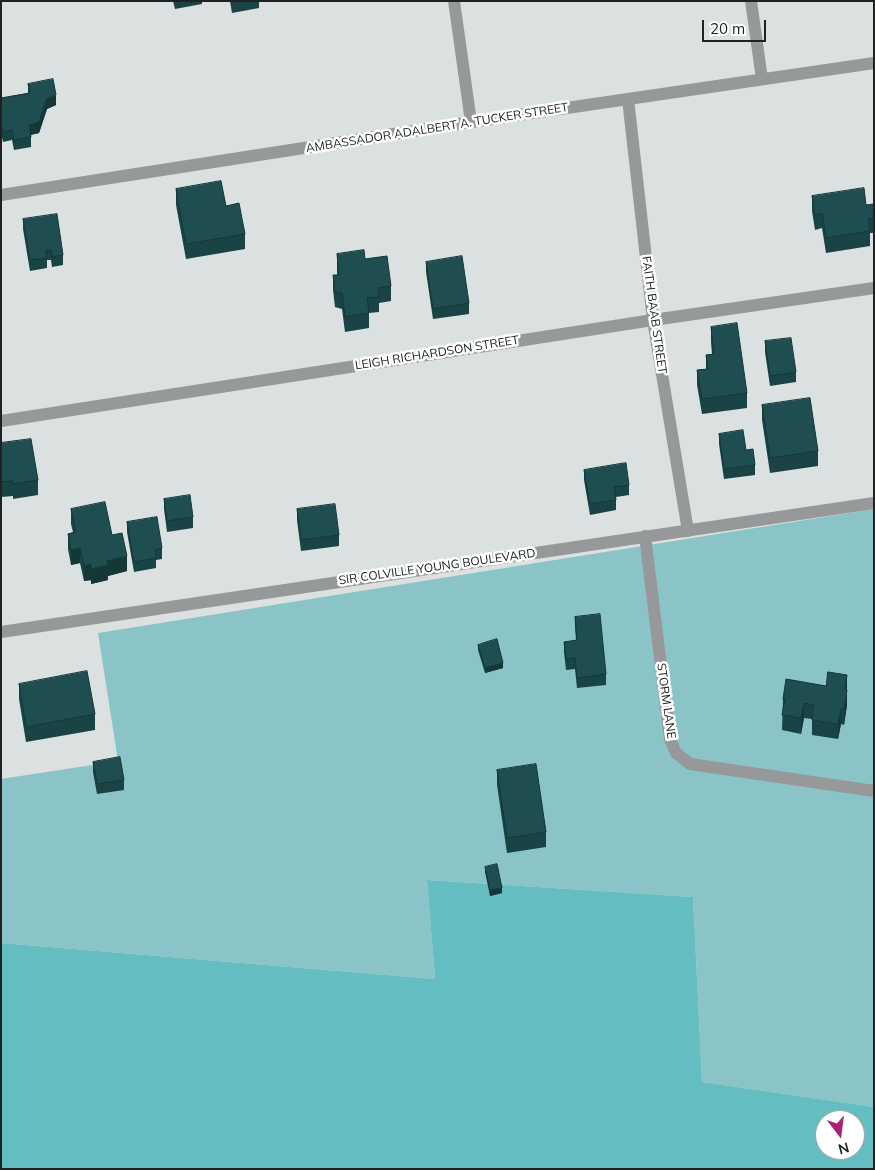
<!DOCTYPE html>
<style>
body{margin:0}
#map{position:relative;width:875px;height:1170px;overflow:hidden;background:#dbe0e0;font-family:Mulish,sans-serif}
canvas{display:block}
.frame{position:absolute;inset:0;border:2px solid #202222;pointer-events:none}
.north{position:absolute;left:815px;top:1110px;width:50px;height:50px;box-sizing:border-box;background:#fff;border:1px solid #a6a7a7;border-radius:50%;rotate:165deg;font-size:14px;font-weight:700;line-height:20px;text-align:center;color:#202222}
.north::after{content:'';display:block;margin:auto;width:18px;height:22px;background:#a72572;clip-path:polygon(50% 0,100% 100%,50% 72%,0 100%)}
.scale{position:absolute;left:702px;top:20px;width:64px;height:22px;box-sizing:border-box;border:2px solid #202222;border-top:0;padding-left:6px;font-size:15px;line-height:18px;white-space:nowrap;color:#202222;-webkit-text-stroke:4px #fff;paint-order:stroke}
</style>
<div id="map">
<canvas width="875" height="1170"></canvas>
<div class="frame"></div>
<div class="north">N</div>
<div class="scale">20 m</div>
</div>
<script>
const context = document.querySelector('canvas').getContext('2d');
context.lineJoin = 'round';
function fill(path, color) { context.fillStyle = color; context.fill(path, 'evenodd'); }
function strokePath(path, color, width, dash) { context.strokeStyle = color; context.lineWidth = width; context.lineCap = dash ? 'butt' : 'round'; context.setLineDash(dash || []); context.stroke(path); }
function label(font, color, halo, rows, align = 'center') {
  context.font = font + ' Mulish,sans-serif'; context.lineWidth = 5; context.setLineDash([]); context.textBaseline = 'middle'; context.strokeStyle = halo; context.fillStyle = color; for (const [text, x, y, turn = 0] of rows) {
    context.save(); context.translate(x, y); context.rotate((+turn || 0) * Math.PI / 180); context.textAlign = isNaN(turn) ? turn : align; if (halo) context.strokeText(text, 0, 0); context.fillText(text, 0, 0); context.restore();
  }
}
fill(new Path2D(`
 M874 509V1107L702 1082 693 897 427 880 435 979 1 943V779L118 761 98 633Z`), '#8bc4c7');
fill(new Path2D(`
 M427 880 693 897 702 1082 874 1107V1169H1V943L435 979ZM825 1120H855V1150H825Z`), '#64bdc1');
strokePath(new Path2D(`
 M454 1 471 122
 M751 1 762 79
 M628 99 653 320 688 531
 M1 195 471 122 874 63
 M1 421 653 320 874 288
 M645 536 670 739 676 753 690 764 874 791
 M1 632 874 503`), '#979899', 12);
fill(new Path2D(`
 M173 1H202V4L175 9Z
 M230 1H259V8L232 13Z
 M28 84 56 105 47 109 39 133 31 135V147L14 150 12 140 3 142 1 133V98L28 93Z
 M176 189 226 206 245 234V249L186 259 176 205Z
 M812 196 866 205 874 204V233H870V246L826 253 822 228 815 230 812 211Z
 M23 219 63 255V265L52 267 51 260H47V268L30 271 23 229Z
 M337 254 365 259 391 286V301L379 303V312L369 313V328L345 332 342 309 335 307 333 290V275H337Z
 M426 262 469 303V314L433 319 426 272Z
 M711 327 747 393V408L702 414 697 385V370L706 369V355L712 354 711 342Z
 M765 341 796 372V382L770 386 765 352Z
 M762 405 818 451V466L770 473 762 420Z
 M719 434 746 450 755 465V475L724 479 719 444Z
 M1 443 38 480V495L13 499V496L1 497Z
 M584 470 629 485V495L616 497V510L590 515 584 480Z
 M164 499 193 517V528L167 532 164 509Z
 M71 509 112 535 127 571 108 576V580L91 584V580L84 581 80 563 71 565 68 549V534L73 532 71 524Z
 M297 509 339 535V546L301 551 297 520Z
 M127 522 162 548V559L156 560V568L134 572 127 532Z
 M575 617 606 674V685L577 688 575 669 566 670 564 652V642L576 640 575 627Z
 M478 645 503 668 485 673 478 650Z
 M847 675V705L844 725 841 724 838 739 812 735V719L804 718 801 734 782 730 783 699 826 686Z
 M19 684 95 714V730L26 742 19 699Z
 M93 762 124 780V790L97 794 93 772Z
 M497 770 546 832V847L507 853 497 785Z
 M485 867 502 893 490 896 485 872Z`), '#1a4345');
fill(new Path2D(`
 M56 95V105L47 109 39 133 29 135V125L47 98Z
 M80 548V563L71 565V550Z
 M127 556V571L108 576V580L91 584V569L107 561Z
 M91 564V580L84 581V566Z
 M503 663V668L485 673V668Z
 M847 675V690L845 689Z
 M847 690V705L844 725V709Z
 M804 703V718L801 734V718Z
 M841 709V724L838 739V724Z
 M502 888V893L490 896V890Z`), '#153738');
const building = new Path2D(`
 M53 79 56 95 47 98 39 122 29 125 31 137 14 140 12 130 3 132 1 123V98L30 93 28 84Z
 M221 181 226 206 239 203 245 234 186 244 176 189Z
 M864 188 866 205 874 204V218L868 219 870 231 826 238 822 213 815 215 812 196Z
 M57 214 63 255 52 257 51 250H46L47 258 30 260 23 219Z
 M364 250 365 259 387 256 391 286 378 288 379 297 367 298 369 313 345 317 342 293 335 292 333 275H339L337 254Z
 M462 256 469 303 433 309 426 262Z
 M737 323 747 393 702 399 697 370 708 369 706 355 714 354 711 327Z
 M791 338 796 372 770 376 765 341Z
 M810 398 818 451 770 458 762 405Z
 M743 430 746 450 753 449 755 465 724 469 719 434Z
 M31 439 38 480 13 484V481L1 482V443Z
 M626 463 629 485 614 487 616 500 590 504 584 470Z
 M190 495 193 517 167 521 164 499Z
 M105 502 112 535 122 533 127 556 107 561 108 565 91 569V564L84 566 80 548 71 550 68 534 76 532 71 509Z
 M335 504 339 535 301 540 297 509Z
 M157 517 162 548 155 550 156 558 134 562 127 522Z
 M600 614 606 674 577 678 575 658 566 659 564 642 577 640 575 617Z
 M497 639 503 663 485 668 478 645Z
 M87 671 95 714 26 727 19 684Z
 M828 672 847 675 845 689 847 690 844 709H841L838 724 812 720 814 705 804 703 801 718 782 715 785 699H783L786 679 826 686Z
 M120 757 124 780 97 784 93 762Z
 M536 764 546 832 507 838 497 770Z
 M497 864 502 888 490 890 485 867Z`);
fill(building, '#1e4e50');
strokePath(building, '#153738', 1);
label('12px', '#202222', '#fff', [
 ["AMBASSADOR ADALBERT A. TUCKER STREET",437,128,-9],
 ["FAITH BAAB STREET",654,315,82],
 ["LEIGH RICHARDSON STREET",437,353,-9],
 ["SIR COLVILLE YOUNG BOULEVARD",437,567,-8],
 ["STORM LANE",666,701,82]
]);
</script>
